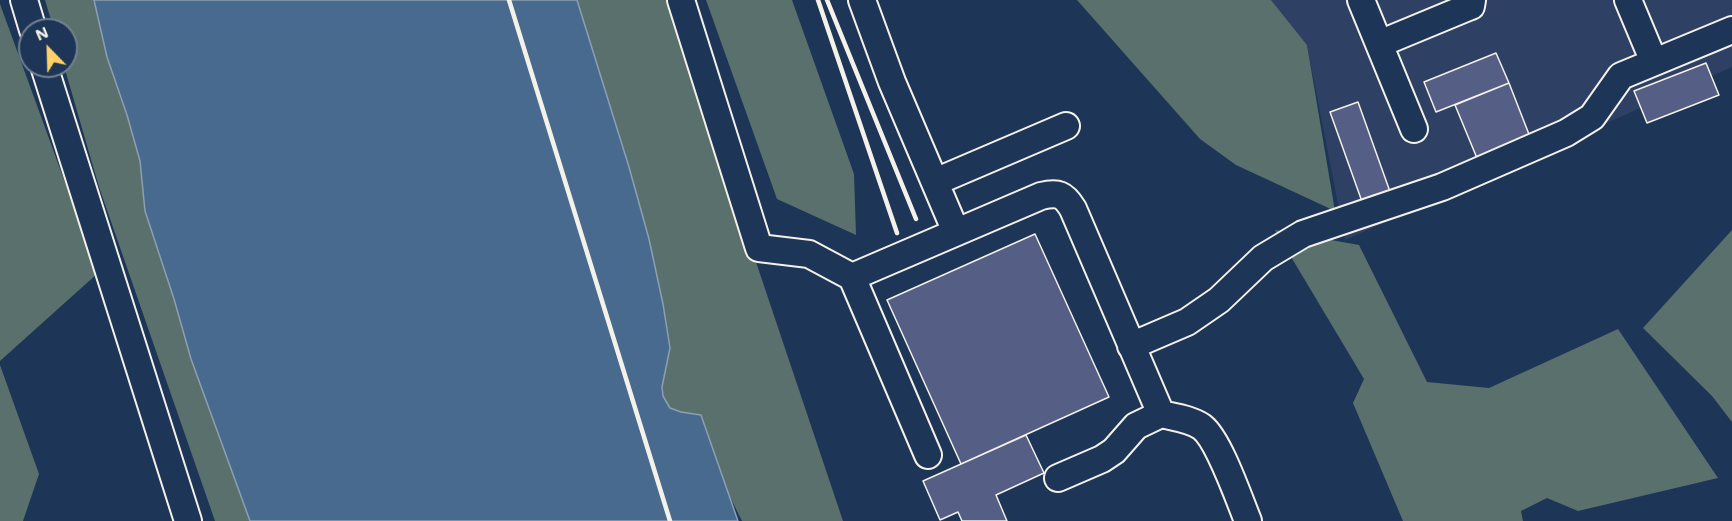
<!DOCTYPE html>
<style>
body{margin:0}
#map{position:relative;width:1732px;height:521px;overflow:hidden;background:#1d3557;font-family:Mali,sans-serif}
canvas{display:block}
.north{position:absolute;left:18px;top:18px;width:60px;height:60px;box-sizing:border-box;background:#1d3557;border:2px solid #738091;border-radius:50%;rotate:337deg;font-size:16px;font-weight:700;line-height:24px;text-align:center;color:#f4f1e8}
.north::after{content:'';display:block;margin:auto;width:21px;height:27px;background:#ffd166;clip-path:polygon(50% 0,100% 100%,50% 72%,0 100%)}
</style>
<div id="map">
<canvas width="1732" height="521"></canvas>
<div class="north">N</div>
</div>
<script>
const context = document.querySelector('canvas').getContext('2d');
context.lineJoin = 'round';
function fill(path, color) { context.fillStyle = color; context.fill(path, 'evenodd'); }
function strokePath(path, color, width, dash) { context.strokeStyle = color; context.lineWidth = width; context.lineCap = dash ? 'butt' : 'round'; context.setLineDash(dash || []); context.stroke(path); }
fill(new Path2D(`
 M1271 0H1732V67L1345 240 1307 45Z`), '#2e4165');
fill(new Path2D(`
 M45 0H94L107 57 127 115 140 161 145 211 174 299 191 359 250 521H215L99 187 64 66H66V30H54Z
 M577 0H668L843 521H742L729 495 701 415 681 412 670 408 663 396 662 387 670 348 663 304 649 239 629 167Z
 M706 0H792L854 174 856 235 777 199Z
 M1077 0H1271L1307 45 1335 211 1236 165 1200 139Z
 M0 4 98 273 0 361Z
 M1275 230 1359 245 1427 382 1489 388 1618 329 1718 478 1578 511 1547 498 1521 511 1523 521H1403L1353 403 1364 379Z
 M1732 230V422L1712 396 1643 328Z
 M0 365 39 474 23 521H0Z`), '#5a706c');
const water = new Path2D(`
 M94 0H577L629 167 649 239 663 304 670 348 662 387 663 396 670 408 681 412 701 415 738 521H250L191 359 174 299 145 211 140 161 127 115 107 57Z`);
fill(water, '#496a8f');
strokePath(water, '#8da0b3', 1.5);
const building = new Path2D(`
 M1496 53 1509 83 1436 112 1424 82Z
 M1706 63 1719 95 1647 123 1634 91Z
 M1509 83 1532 142 1479 163 1455 105Z
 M1358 102 1393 200 1365 210 1330 112Z
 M1035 234 1109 397 961 464 887 300Z
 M1026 435 1044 473 996 495 1007 521H962L958 512 940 520 923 481Z`);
fill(building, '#555e85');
strokePath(building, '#f4f1e8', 1.5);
const minor = new Path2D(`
 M24 0 33 30
 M681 0 759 248 809 254 852 277
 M862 0 892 82 956 232
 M1361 0 1414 129
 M1628 0 1654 62
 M1379 44 1466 8 1471 6 1472 0
 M44 66 188 521
 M935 182 1066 126
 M1131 346 1187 322 1219 300 1263 258 1303 234 1442 187 1566 133 1592 117 1621 76 1732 30
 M928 455 852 277 1041 196C1058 192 1064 194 1073 209L1161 414C1173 417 1191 419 1202 427 1219 440 1239 499 1248 521
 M1058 478 1102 459 1114 451 1136 426 1161 414`);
strokePath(minor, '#f4f1e8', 30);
strokePath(minor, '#1d3557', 26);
strokePath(new Path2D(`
 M509 0 670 521
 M818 0 897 233
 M827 0 916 219`), '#f4f1e8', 4.5);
</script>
